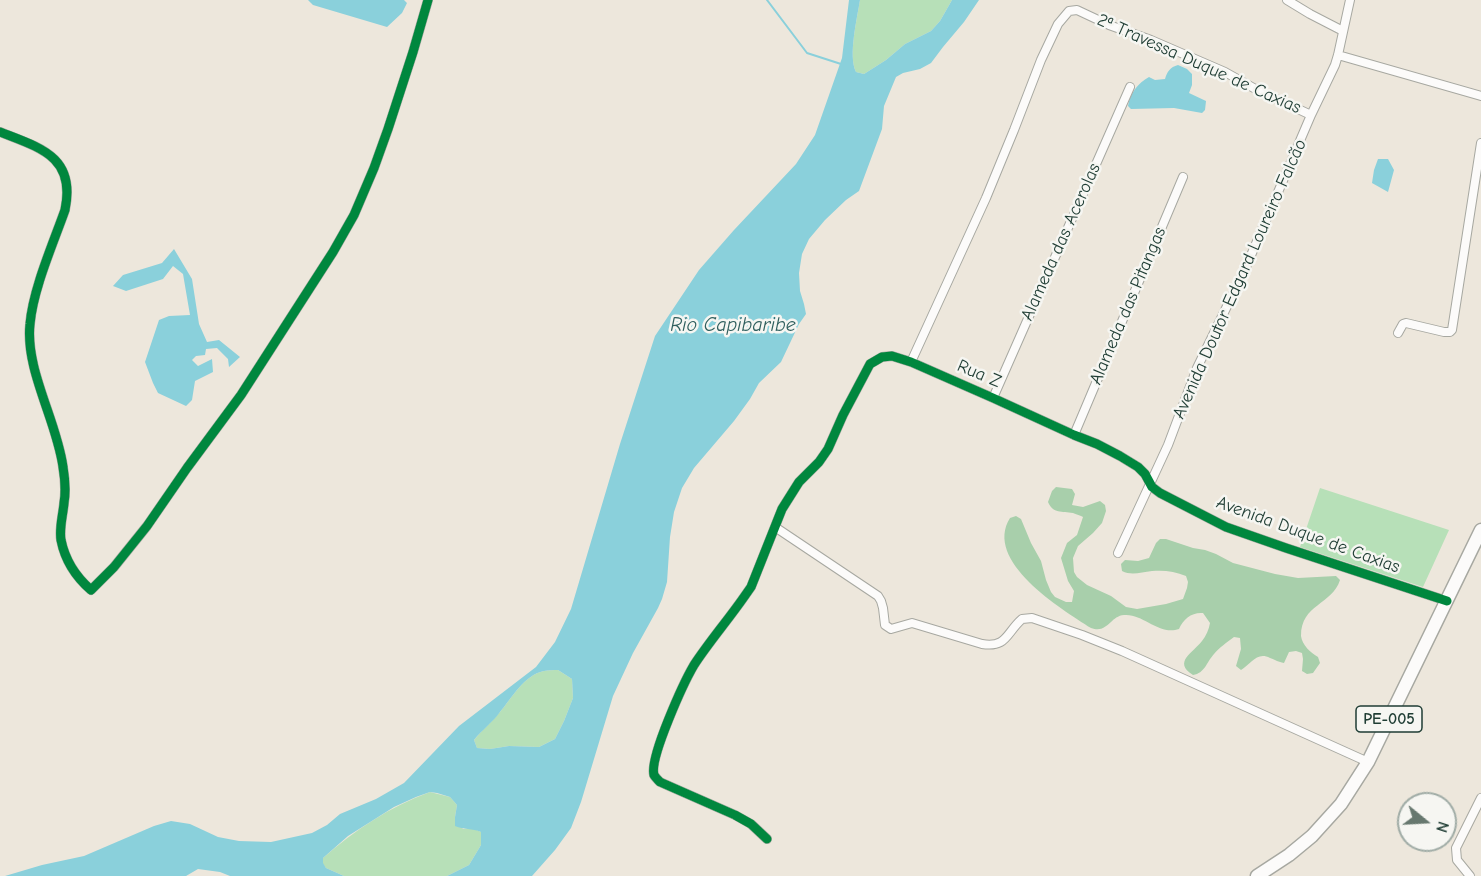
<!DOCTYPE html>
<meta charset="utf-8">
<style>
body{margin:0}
#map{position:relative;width:1481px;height:876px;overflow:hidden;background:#ede7dc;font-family:"Comic Neue",sans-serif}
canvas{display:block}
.north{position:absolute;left:1397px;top:792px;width:60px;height:60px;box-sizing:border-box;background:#f6f6f2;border:2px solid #a0aca6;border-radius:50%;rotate:108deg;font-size:16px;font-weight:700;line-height:24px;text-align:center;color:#1f3d34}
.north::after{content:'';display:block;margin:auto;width:21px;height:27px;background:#67786f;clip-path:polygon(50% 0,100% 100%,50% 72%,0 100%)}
</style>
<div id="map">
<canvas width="1481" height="876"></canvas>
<div class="north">N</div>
</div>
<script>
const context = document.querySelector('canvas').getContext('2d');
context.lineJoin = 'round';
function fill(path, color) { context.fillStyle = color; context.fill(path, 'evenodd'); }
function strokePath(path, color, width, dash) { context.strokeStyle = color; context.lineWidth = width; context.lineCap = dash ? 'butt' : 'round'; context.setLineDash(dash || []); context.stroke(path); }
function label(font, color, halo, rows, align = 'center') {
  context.font = font + ' "Comic Neue",sans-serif'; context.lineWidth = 5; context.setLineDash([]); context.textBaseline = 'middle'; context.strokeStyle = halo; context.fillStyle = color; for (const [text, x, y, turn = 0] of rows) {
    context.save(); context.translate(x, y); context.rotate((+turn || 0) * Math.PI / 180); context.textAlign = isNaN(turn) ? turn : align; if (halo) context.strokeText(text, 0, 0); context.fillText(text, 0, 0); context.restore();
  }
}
fill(new Path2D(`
 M860 0H952L940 21 931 31 905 44 886 60 864 74 856 72C848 56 857 19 860 0Z
 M1320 488 1449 530 1423 587 1300 547Z
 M558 670 572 679 573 698 564 721 555 739 539 747 509 746 490 749 477 748 474 740C482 730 492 722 500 712 512 698 524 675 544 671 548 670 554 670 558 670Z
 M430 792 450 797 457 805 455 817 463 829 472 828 481 832V845L469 865 447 876H344L326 868 322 863 323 858C355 830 389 807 430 792Z`), '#b7e0b8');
fill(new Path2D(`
 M1056 487 1072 489 1075 494 1072 505 1083 507 1100 501 1105 505 1106 511 1102 523 1093 533 1078 546 1073 558 1074 572 1077 577 1087 585 1111 596 1126 607 1137 609 1166 604 1183 599 1187 588 1188 582 1186 576C1175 571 1163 570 1152 571 1141 572 1132 576 1122 571L1121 564 1125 560 1138 561 1149 558 1156 543 1160 539H1166L1193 548 1205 550 1216 554 1233 563 1275 574 1298 578 1336 576 1340 580C1332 605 1301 604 1301 636 1302 645 1311 653 1318 657L1320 663 1313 673 1307 674 1302 671 1303 659 1302 653 1296 651 1289 652 1284 663C1278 662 1276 660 1270 658 1257 651 1251 664 1241 670L1236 666 1241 649 1240 638 1234 637C1227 642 1219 648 1214 654 1206 663 1205 673 1193 675 1172 662 1194 652 1202 641 1206 636 1209 629 1210 623L1203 613C1192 612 1183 619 1179 629 1159 636 1143 613 1124 615 1110 616 1108 634 1091 628 1061 609 983 561 1010 518L1016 516 1021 519 1031 543 1041 561 1046 580 1051 592 1055 597 1066 602H1072L1074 591 1068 581 1061 558 1067 543 1077 535 1083 517C1081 516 1076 514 1073 513 1062 511 1053 514 1048 502L1052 491Z`), '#a8cfab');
fill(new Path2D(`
 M308 0H404L407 3 402 13 387 27 313 5Z
 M849 0H860C857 19 848 56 856 72L864 74 886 60 905 44 931 31 940 21 952 0H979L964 22 943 47 931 63 920 69 903 73 896 77 884 106 882 129 859 191 846 200 825 220 809 239 802 254 799 273 800 291 804 304 806 314 799 324 781 362 759 383 750 399 734 421 694 468 682 488 674 512 670 537 667 582 662 599 658 608 633 653 613 696 581 802 571 828 555 850 532 876H447L469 865 481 845V832C472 828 464 830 455 826V817L457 805 450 797 437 793 430 792 416 797 394 807 348 836 323 858V863L326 868 344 876H230L220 872 198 869 186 876H5L42 865 84 856 154 826 171 821 190 824 218 837 239 841 271 842 312 833 327 825 340 814 376 799 404 783 459 726 536 667 555 642 571 609 620 444 655 336 699 270 734 230 796 164 815 135 842 58ZM558 670 572 679 573 698 564 721 555 739 539 747 509 746 490 749 477 748 474 740C482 730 493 722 500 712 512 698 524 675 544 671 548 670 554 670 558 670Z
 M1178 65 1187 69 1192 74V85L1189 93 1206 101 1205 110 1202 113 1174 108 1131 109 1128 106C1130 93 1138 83 1149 77L1155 80 1165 79C1167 72 1170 67 1178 65Z
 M1378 159H1388L1394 170 1388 192 1372 183 1374 170Z
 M174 249 192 279 199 324 207 342 219 340 240 357 229 367 228 359 217 348 206 349 205 355 196 356 192 360 198 366 212 359 213 372 195 381 192 400 186 406 158 393 153 383 145 362 159 320 169 316 190 315 183 274 173 266 163 279 126 291 113 286 123 275 162 263Z`), '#8ad0db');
strokePath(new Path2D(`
 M767 0 807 53 841 64`), '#8ad0db', 2);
const minor = new Path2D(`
 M1287 0 1310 14 1343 31
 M1338 55 1481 96
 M0 132C41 148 76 157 65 210 53 244 33 289 30 324 25 370 57 421 63 467 65 479 66 491 64 503 63 515 59 528 61 540 65 560 76 577 91 590L114 567 147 526 187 468 241 395 333 252 354 215 374 168 388 129 413 52 428 0
 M1398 333 1403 324 1406 323 1444 332H1450L1452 330 1481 143
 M911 362 986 198 1014 130 1041 60 1058 24 1069 11 1077 10 1109 25 1151 40 1225 72 1259 91 1311 115
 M993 398 1130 87
 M1074 435 1183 177
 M775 527 878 596 881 601 883 608 885 625 891 629 912 623 982 644C1007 648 1006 633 1022 619L1032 618 1082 635 1122 651 1368 762
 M1118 553 1168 445 1197 368 1246 267 1311 115 1335 65 1338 55 1350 0
 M767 839 751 824 735 815 660 782C658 780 655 777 654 775 649 758 684 682 694 665 709 642 728 620 744 597L751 587 782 509 799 482 819 462 828 449 843 415 870 364 882 357 892 356 911 362 993 398 1074 435 1097 444 1120 456 1138 467 1145 474 1152 487 1160 493 1226 527 1286 548 1447 601
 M1470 876 1457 860 1456 848 1481 798`);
const primary = new Path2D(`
 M1257 876 1289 855 1312 836 1341 804 1368 762 1481 530`);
strokePath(minor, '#a7a8a1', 10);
strokePath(primary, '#a7a8a1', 15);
strokePath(minor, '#fcfbfa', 8);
strokePath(primary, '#fcfbfa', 12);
strokePath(new Path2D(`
 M0 132C41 148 76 157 65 210 53 244 33 289 30 324 25 370 57 421 63 467 65 479 66 491 64 503 63 515 59 528 61 540 65 560 76 577 91 590L114 567 147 526 187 468 241 395 333 252 354 215 374 168 388 129 413 52 428 0
 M767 839 751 824 735 815 660 782C658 780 655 777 654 775 649 758 684 682 694 665 709 642 728 620 744 597L751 587 782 509 799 482 819 462 828 449 843 415 870 364 882 357 892 356 911 362 993 398 1074 435 1097 444 1120 456 1138 467 1145 474 1152 487 1160 493 1226 527 1286 548 1447 601`), '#00873e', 9);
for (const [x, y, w] of [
 [1389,719,66]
]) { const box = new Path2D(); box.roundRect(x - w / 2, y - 13, w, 26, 4.5); context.fillStyle = '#f6f6f2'; context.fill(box); strokePath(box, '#1f3d34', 1.5); }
label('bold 16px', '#1f3d34', null, [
 ["PE-005",1389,719]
]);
label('18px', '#1f3d34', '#f6f6f2', [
 ["2ª Travessa Duque de Caxias",1199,64,24],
 ["Alameda das Acerolas",1061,242,-66],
 ["Avenida Doutor Edgard Loureiro Falcão",1240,279,-66],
 ["Alameda das Pitangas",1128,306,-67],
 ["Rua Z",979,374,23],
 ["Avenida Duque de Caxias",1308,535,20]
]);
label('italic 20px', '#2f5f5e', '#f6f6f2', [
 ["Rio Capibaribe",733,325]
]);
</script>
